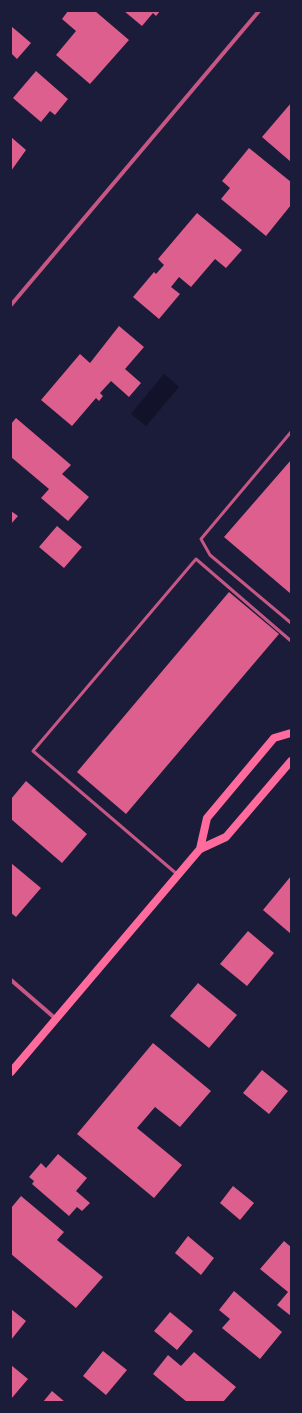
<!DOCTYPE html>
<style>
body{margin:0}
#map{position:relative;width:302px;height:1413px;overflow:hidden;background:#1b1b3a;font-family:"PT Sans Narrow",sans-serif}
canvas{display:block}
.frame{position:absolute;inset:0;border:12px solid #1b1b3a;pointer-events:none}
</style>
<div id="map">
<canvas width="302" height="1413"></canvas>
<div class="frame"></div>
</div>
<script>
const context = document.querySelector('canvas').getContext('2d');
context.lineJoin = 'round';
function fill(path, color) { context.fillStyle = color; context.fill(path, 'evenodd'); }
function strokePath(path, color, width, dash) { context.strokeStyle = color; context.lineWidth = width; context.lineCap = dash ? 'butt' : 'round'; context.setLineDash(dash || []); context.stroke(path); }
fill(new Path2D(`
 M164 374 179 387 146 426 131 414Z`), '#12122b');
fill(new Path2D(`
 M68 11H95L129 40 90 84 56 55 76 31 62 19Z
 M124 11H160L156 16 153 13 142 26Z
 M11 26 31 43 17 59 11 53Z
 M36 71 68 99 55 115 50 111 41 122 13 98Z
 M291 103V162L262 137Z
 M11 137 26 150 11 171Z
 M249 148 291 182V205L266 236 221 199 230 188 222 181Z
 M197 213 242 250 226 268 215 259 191 287 179 277 171 287 180 294 159 319 133 297 154 272 156 274 164 265 158 259Z
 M119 326 144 347 125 369 141 383 129 397 111 381 100 393 103 396 99 401 96 398 72 426 41 400 80 354 90 363Z
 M16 418 71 465 62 474 89 497 68 521 41 498 49 489 11 457V424Z
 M291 460V594L224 537Z
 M11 511 18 516 11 524Z
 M57 526 82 547 64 568 39 547Z
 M229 592 279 634 126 814 77 772Z
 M26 781 87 834 62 863 11 819V799Z
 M11 863 41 888 16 917 11 913Z
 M291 876V934L263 910Z
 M248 931 274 953 247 986 220 964Z
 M198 983 237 1015 209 1048 170 1016Z
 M153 1043 211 1091 180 1127 155 1107 137 1128 182 1165 154 1198 77 1134Z
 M262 1070 288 1091 269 1114 243 1093Z
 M58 1154 87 1178 76 1191 90 1203 82 1211 77 1207 69 1216 32 1184 34 1181 29 1177 41 1163 46 1168Z
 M233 1186 254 1203 240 1220 220 1203Z
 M21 1196 64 1232 57 1240 103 1277 76 1308 11 1254V1208Z
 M188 1236 214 1258 201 1275 175 1253Z
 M284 1241 291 1247V1316L277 1305 288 1292 260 1269Z
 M234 1291 282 1332 260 1359 222 1328 230 1319 219 1310Z
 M11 1309 26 1321 11 1340Z
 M170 1312 193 1331 177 1350 154 1331Z
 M103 1351 127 1370 106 1395 83 1376Z
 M194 1352 236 1387 223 1402H187L153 1374 168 1355 181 1366Z
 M11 1365 28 1379 11 1399Z
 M52 1391 65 1402H43Z`), '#dd5f8e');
strokePath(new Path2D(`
 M291 432 201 539 210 555 291 623
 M178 875 33 751 196 559 291 641`), '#c65784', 3);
strokePath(new Path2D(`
 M11 305 259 11
 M11 980 56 1019`), '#c65784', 4);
strokePath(new Path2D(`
 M200 849 207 818 274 738 291 733
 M11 1072 200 849 226 837 291 761`), '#ff6b9d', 8);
</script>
